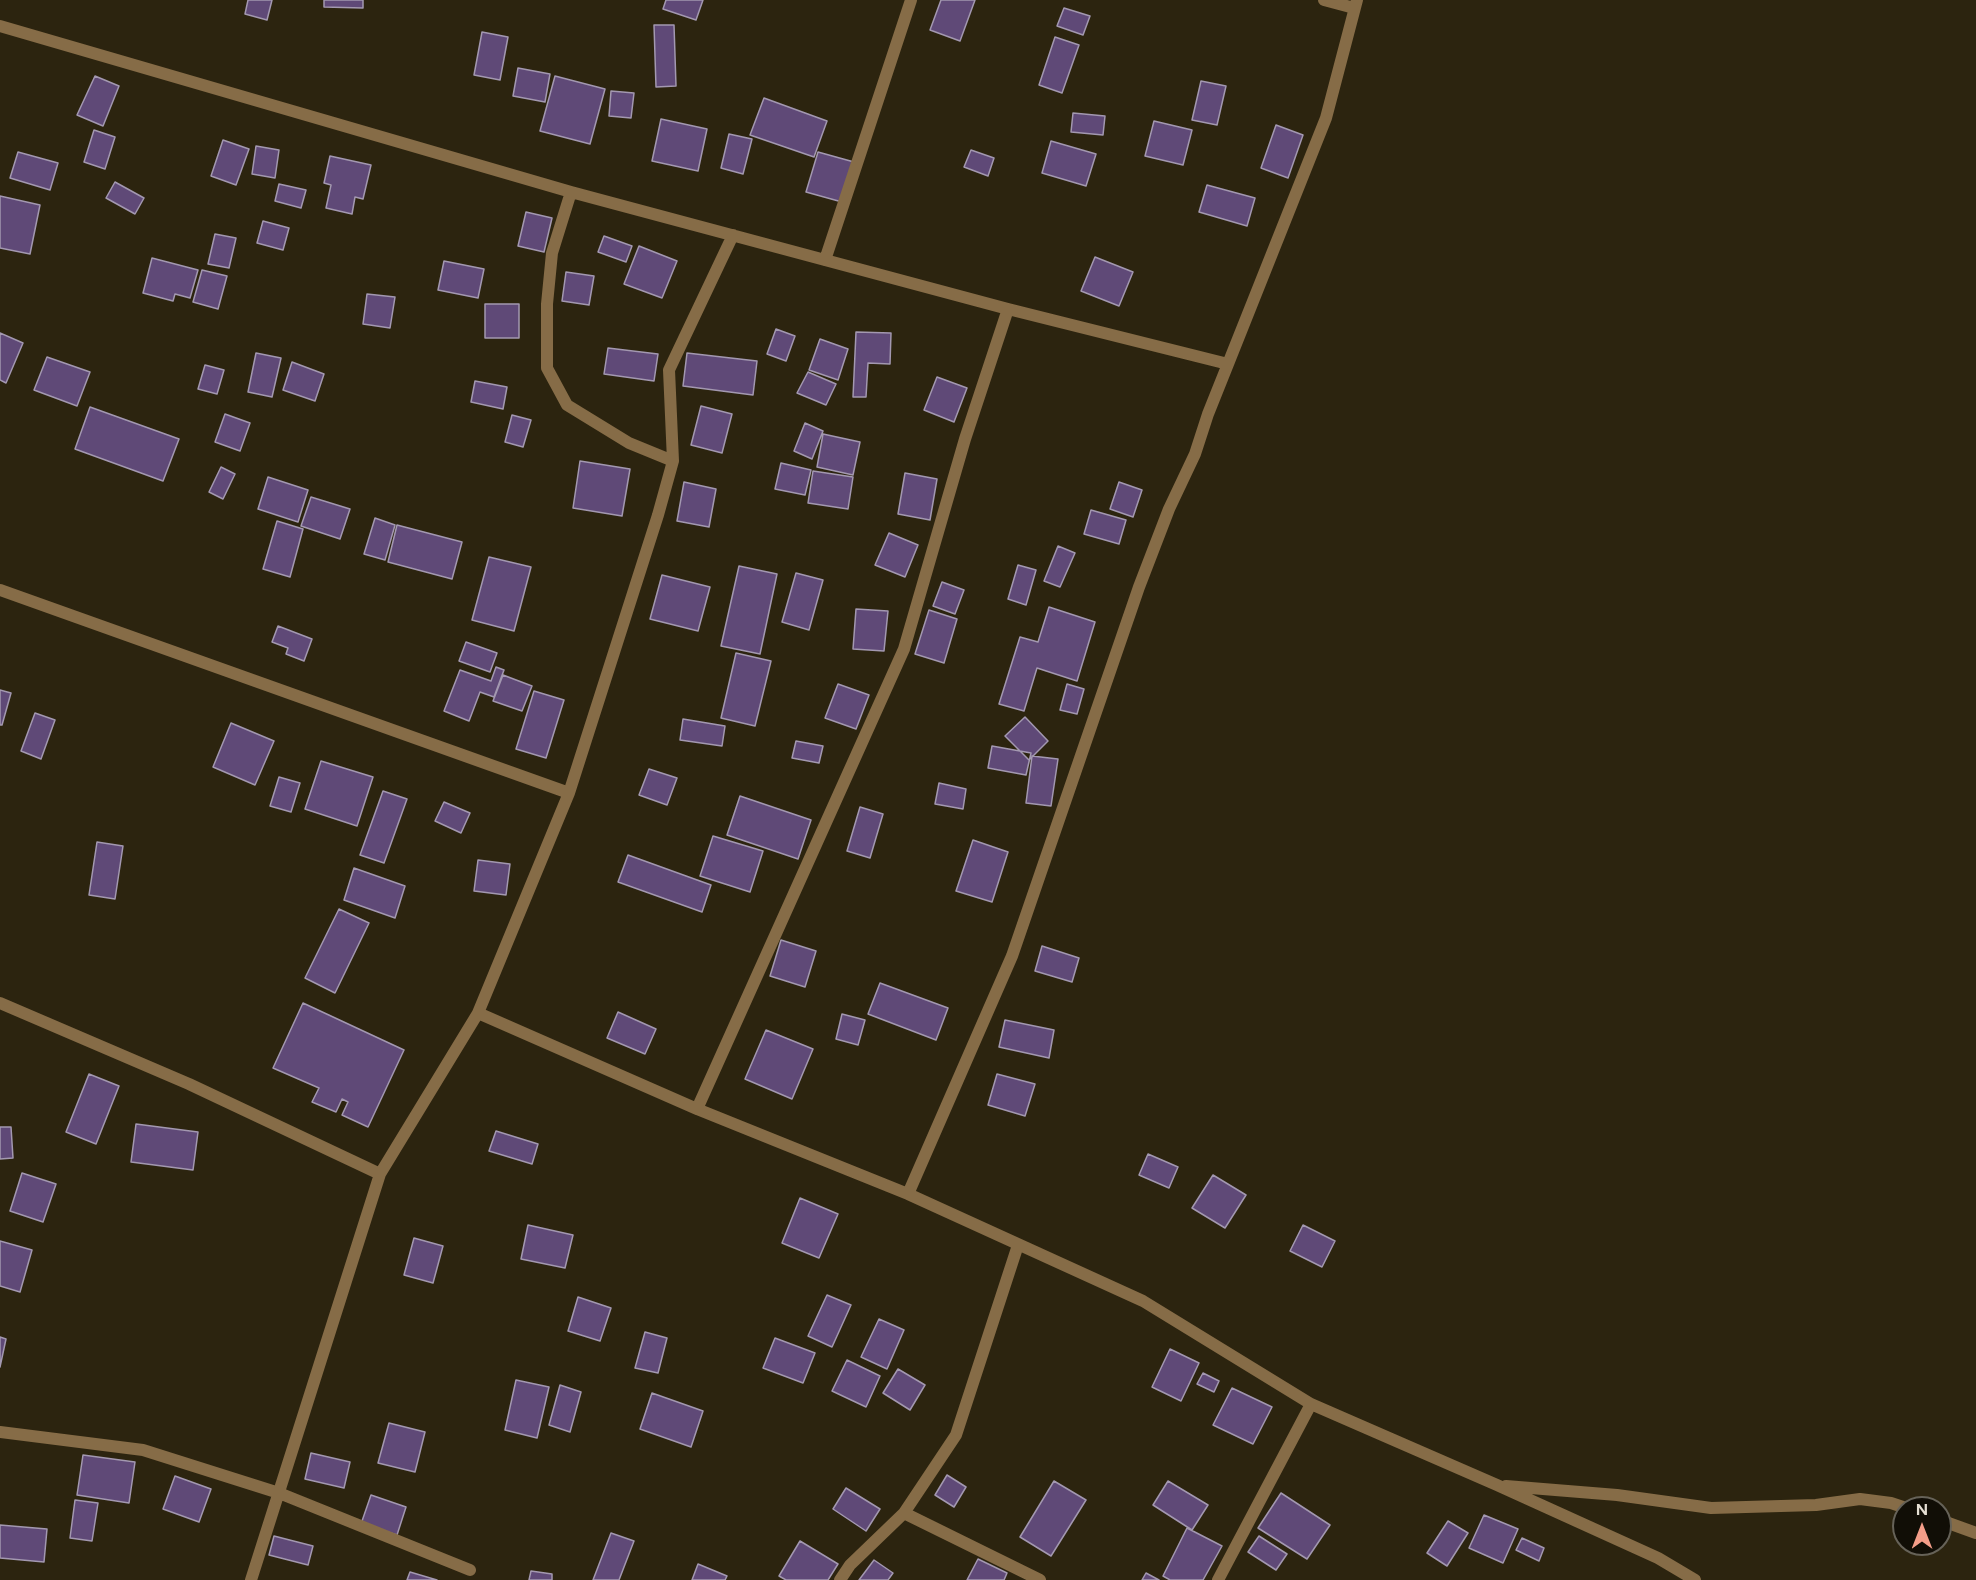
<!DOCTYPE html>
<style>
body{margin:0}
#map{position:relative;width:1976px;height:1580px;overflow:hidden;background:#2c240f;font-family:Figtree,sans-serif}
canvas{display:block}
.north{position:absolute;left:1892px;top:1496px;width:60px;height:60px;box-sizing:border-box;background:#110e06;border:2px solid #666258;border-radius:50%;rotate:0deg;font-size:16px;font-weight:700;line-height:24px;text-align:center;color:#e6e0d4}
.north::after{content:'';display:block;margin:auto;width:21px;height:27px;background:#f49e89;clip-path:polygon(50% 0,100% 100%,50% 72%,0 100%)}
</style>
<div id="map">
<canvas width="1976" height="1580"></canvas>
<div class="north">N</div>
</div>
<script>
const context = document.querySelector('canvas').getContext('2d');
context.lineJoin = 'round';
function fill(path, color) { context.fillStyle = color; context.fill(path, 'evenodd'); }
function strokePath(path, color, width, dash) { context.strokeStyle = color; context.lineWidth = width; context.lineCap = dash ? 'butt' : 'round'; context.setLineDash(dash || []); context.stroke(path); }
const building = new Path2D(`
 M248 0H272L267 20 245 14Z
 M324 0H363V8L324 7Z
 M666 0H703L696 20 663 9Z
 M941 0H975L960 41 930 30Z
 M1064 8 1090 16 1083 35 1057 26Z
 M654 25H674L676 86 656 87Z
 M482 32 508 37 500 80 474 75Z
 M1055 37 1079 45 1062 93 1039 85Z
 M518 68 550 74 545 102 513 96Z
 M95 76 119 86 103 126 77 115Z
 M555 76 605 89 590 144 540 131Z
 M1201 81 1226 86 1217 125 1192 120Z
 M611 91 634 93 631 118 609 116Z
 M764 98 827 121 814 157 750 135Z
 M1073 113 1105 116 1103 135 1071 132Z
 M661 119 707 129 698 171 652 161Z
 M1154 121 1192 130 1183 165 1145 156Z
 M1276 125 1303 135 1288 178 1261 168Z
 M94 130 115 137 105 169 84 162Z
 M729 134 752 139 743 174 721 168Z
 M223 140 249 149 236 185 211 176Z
 M1051 141 1096 154 1086 186 1042 173Z
 M256 146 279 150 275 178 252 174Z
 M971 150 994 158 988 176 964 167Z
 M18 152 58 163 50 190 10 178Z
 M818 152 854 162 842 202 806 192Z
 M330 156 371 165 363 199 355 197 352 214 326 208 331 185 324 183Z
 M115 182 144 198 135 214 106 198Z
 M279 184 306 190 301 208 275 201Z
 M1207 185 1255 198 1247 226 1199 212Z
 M0 196 40 205 30 254 0 248Z
 M526 212 552 218 544 252 518 246Z
 M263 221 289 228 283 250 257 243Z
 M215 234 236 238 229 268 208 264Z
 M604 236 632 246 626 262 598 252Z
 M639 246 677 261 662 298 624 284Z
 M1095 257 1133 272 1119 306 1081 291Z
 M152 258 198 270 190 298 175 294 173 301 143 293Z
 M444 261 484 269 478 298 438 290Z
 M202 270 227 276 218 309 193 302Z
 M566 272 594 276 589 305 562 301Z
 M367 294 395 297 390 328 363 324Z
 M485 304H519V338H485Z
 M776 329 795 336 786 361 767 354Z
 M856 332 891 333 890 364 868 363 866 397H853Z
 M0 333 23 343 6 383 0 380Z
 M820 339 848 349 838 380 809 370Z
 M608 348 658 354 654 381 604 374Z
 M256 353 281 358 272 397 248 392Z
 M687 353 757 361 753 395 683 386Z
 M47 357 90 372 77 406 34 390Z
 M292 362 324 374 315 401 283 390Z
 M205 365 224 370 217 394 198 389Z
 M808 372 836 384 826 405 797 393Z
 M937 377 967 388 954 422 924 410Z
 M475 381 507 387 503 409 471 402Z
 M701 406 732 414 722 453 691 445Z
 M90 407 179 439 163 481 75 449Z
 M225 414 250 423 240 451 215 442Z
 M512 415 531 420 523 447 505 442Z
 M805 423 823 431 812 459 794 451Z
 M823 434 860 442 853 475 817 467Z
 M580 461 630 469 622 516 573 508Z
 M781 463 811 470 805 495 775 489Z
 M221 467 235 474 223 499 209 492Z
 M813 471 853 477 848 509 808 503Z
 M905 473 937 479 930 520 898 514Z
 M268 477 308 490 298 522 258 509Z
 M684 482 716 489 709 527 677 521Z
 M1119 482 1142 490 1133 517 1110 509Z
 M311 497 350 509 340 539 301 526Z
 M1091 510 1126 520 1119 544 1084 534Z
 M375 518 395 525 385 560 364 554Z
 M277 521 303 529 290 577 263 569Z
 M397 525 462 542 452 579 388 562Z
 M889 533 918 545 905 577 875 565Z
 M1058 546 1075 553 1060 587 1044 581Z
 M489 557 531 567 514 631 472 620Z
 M1018 565 1036 570 1026 605 1008 599Z
 M739 566 777 574 760 654 721 646Z
 M796 573 823 580 809 630 782 622Z
 M662 575 710 587 698 631 650 619Z
 M942 582 964 590 955 614 933 606Z
 M1049 607 1095 622 1077 681 1037 668 1024 711 999 704 1020 637 1038 642Z
 M856 609 888 611 884 651 853 649Z
 M929 610 957 619 944 663 915 654Z
 M278 626 312 639 304 661 286 654 288 648 272 642Z
 M466 642 497 653 490 672 459 661Z
 M736 653 771 661 755 726 721 718Z
 M496 667 504 670 494 697 480 692 469 721 444 711 460 670 491 681Z
 M503 675 532 686 522 711 493 701Z
 M838 684 869 695 856 729 825 718Z
 M1067 684 1084 689 1077 714 1060 710Z
 M0 690 11 693 2 725H0Z
 M534 691 564 700 546 758 516 749Z
 M35 713 55 720 41 759 21 751Z
 M1025 717 1048 741 1029 760 1005 736Z
 M683 719 725 726 722 746 680 740Z
 M231 723 274 741 255 785 213 767Z
 M796 741 823 746 819 763 792 758Z
 M992 746 1031 753 1026 775 988 768Z
 M1032 756 1058 759 1051 806 1026 803Z
 M321 761 373 777 357 826 305 809Z
 M649 769 677 778 667 805 639 795Z
 M279 777 300 783 291 812 270 806Z
 M939 783 966 789 963 809 935 804Z
 M383 791 407 799 384 863 360 855Z
 M740 796 811 820 798 859 727 835Z
 M444 802 470 813 461 833 435 821Z
 M860 807 883 814 870 858 847 851Z
 M713 836 763 851 750 892 700 876Z
 M973 840 1008 852 992 902 956 891Z
 M97 842 123 846 115 899 89 895Z
 M628 855 711 885 702 912 618 882Z
 M478 860 510 864 506 895 474 891Z
 M354 868 405 886 395 918 344 900Z
 M339 909 369 923 335 993 305 978Z
 M781 940 816 951 805 987 770 976Z
 M1042 946 1079 958 1072 982 1035 971Z
 M880 983 948 1008 936 1040 868 1014Z
 M303 1003 404 1050 368 1127 342 1115 348 1102 342 1099 336 1112 312 1102 319 1088 273 1068Z
 M618 1012 656 1029 645 1054 607 1038Z
 M842 1014 865 1020 858 1045 836 1039Z
 M1005 1020 1054 1030 1049 1058 999 1047Z
 M766 1030 813 1049 792 1099 745 1079Z
 M89 1074 119 1086 96 1144 66 1132Z
 M997 1074 1035 1084 1025 1116 988 1105Z
 M136 1124 198 1132 193 1170 131 1162Z
 M0 1127H11L13 1158 0 1159Z
 M496 1131 538 1144 532 1164 489 1151Z
 M1148 1154 1178 1167 1169 1188 1139 1175Z
 M22 1173 56 1184 43 1222 10 1211Z
 M1213 1175 1246 1195 1225 1228 1192 1208Z
 M800 1198 838 1214 819 1258 782 1243Z
 M528 1225 573 1235 565 1268 521 1259Z
 M1303 1225 1335 1241 1322 1267 1290 1251Z
 M414 1238 443 1246 433 1283 404 1275Z
 M0 1241 32 1250 20 1292 0 1286Z
 M827 1295 851 1305 832 1347 808 1336Z
 M578 1297 611 1308 600 1341 568 1331Z
 M879 1319 904 1330 887 1369 861 1357Z
 M645 1332 667 1338 658 1373 635 1368Z
 M0 1337 6 1339 0 1367Z
 M775 1338 815 1353 803 1383 763 1368Z
 M1170 1349 1199 1363 1181 1401 1152 1387Z
 M847 1360 880 1376 866 1407 832 1391Z
 M898 1369 925 1385 910 1410 883 1393Z
 M1203 1373 1219 1381 1214 1392 1197 1384Z
 M516 1380 549 1387 537 1438 505 1430Z
 M560 1385 581 1392 570 1432 549 1425Z
 M1232 1388 1272 1407 1253 1444 1213 1425Z
 M652 1393 703 1411 691 1447 640 1429Z
 M389 1423 425 1432 415 1472 378 1463Z
 M311 1453 350 1462 344 1488 305 1479Z
 M83 1455 135 1462 129 1503 77 1495Z
 M947 1475 966 1487 954 1507 935 1495Z
 M175 1476 211 1489 199 1522 163 1509Z
 M1054 1481 1086 1500 1051 1556 1020 1537Z
 M1168 1481 1208 1505 1192 1530 1153 1505Z
 M846 1488 880 1509 866 1531 833 1509Z
 M1281 1493 1330 1525 1307 1559 1258 1528Z
 M371 1495 406 1507 397 1535 361 1524Z
 M75 1500 98 1503 92 1541 70 1538Z
 M1484 1515 1518 1529 1503 1563 1469 1548Z
 M1448 1521 1468 1533 1447 1566 1427 1553Z
 M0 1525 47 1529 44 1562 0 1558Z
 M1187 1528 1222 1546 1203 1580H1170L1163 1576Z
 M611 1533 634 1541 619 1580H593Z
 M274 1536 313 1546 308 1565 269 1555Z
 M1259 1536 1287 1554 1276 1570 1248 1552Z
 M1522 1538 1544 1548 1539 1561 1516 1550Z
 M800 1541 838 1564 828 1580H786L779 1576Z
 M978 1559 1007 1573 1004 1580H967Z
 M874 1560 893 1573 888 1580H859Z
 M698 1564 727 1576 725 1580H692Z
 M531 1571 552 1574V1580H529Z
 M410 1572 437 1580H407Z
 M1146 1573 1159 1580H1142Z`);
fill(building, '#5f4977');
strokePath(building, '#a398b0', 1.5);
strokePath(new Path2D(`
 M1324 0 1354 8
 M0 26 571 192 1008 309 1228 364 1326 118 1357 0
 M571 192 552 253 547 304V368L567 405 629 443 673 461
 M825 260 911 0
 M0 590 569 793
 M0 1003 189 1084 380 1174
 M478 1013 697 1109 908 1194 1143 1301 1311 1404 1497 1485 1658 1558 1695 1580
 M697 1109 904 649 965 439 1008 309
 M908 1194 1012 956 1139 587 1169 509 1195 454 1208 414 1228 364
 M0 1432 143 1450 279 1493 470 1570
 M1506 1486 1617 1495 1711 1508 1816 1505 1860 1499 1891 1503 1906 1508
 M904 1513 1040 1580
 M1940 1520 1976 1533
 M251 1580 380 1174 478 1013 569 793 658 515 673 461 669 370 733 235
 M840 1580 850 1565 904 1513 956 1435 1018 1245
 M1218 1580 1311 1404`), '#866c47', 12);
</script>
